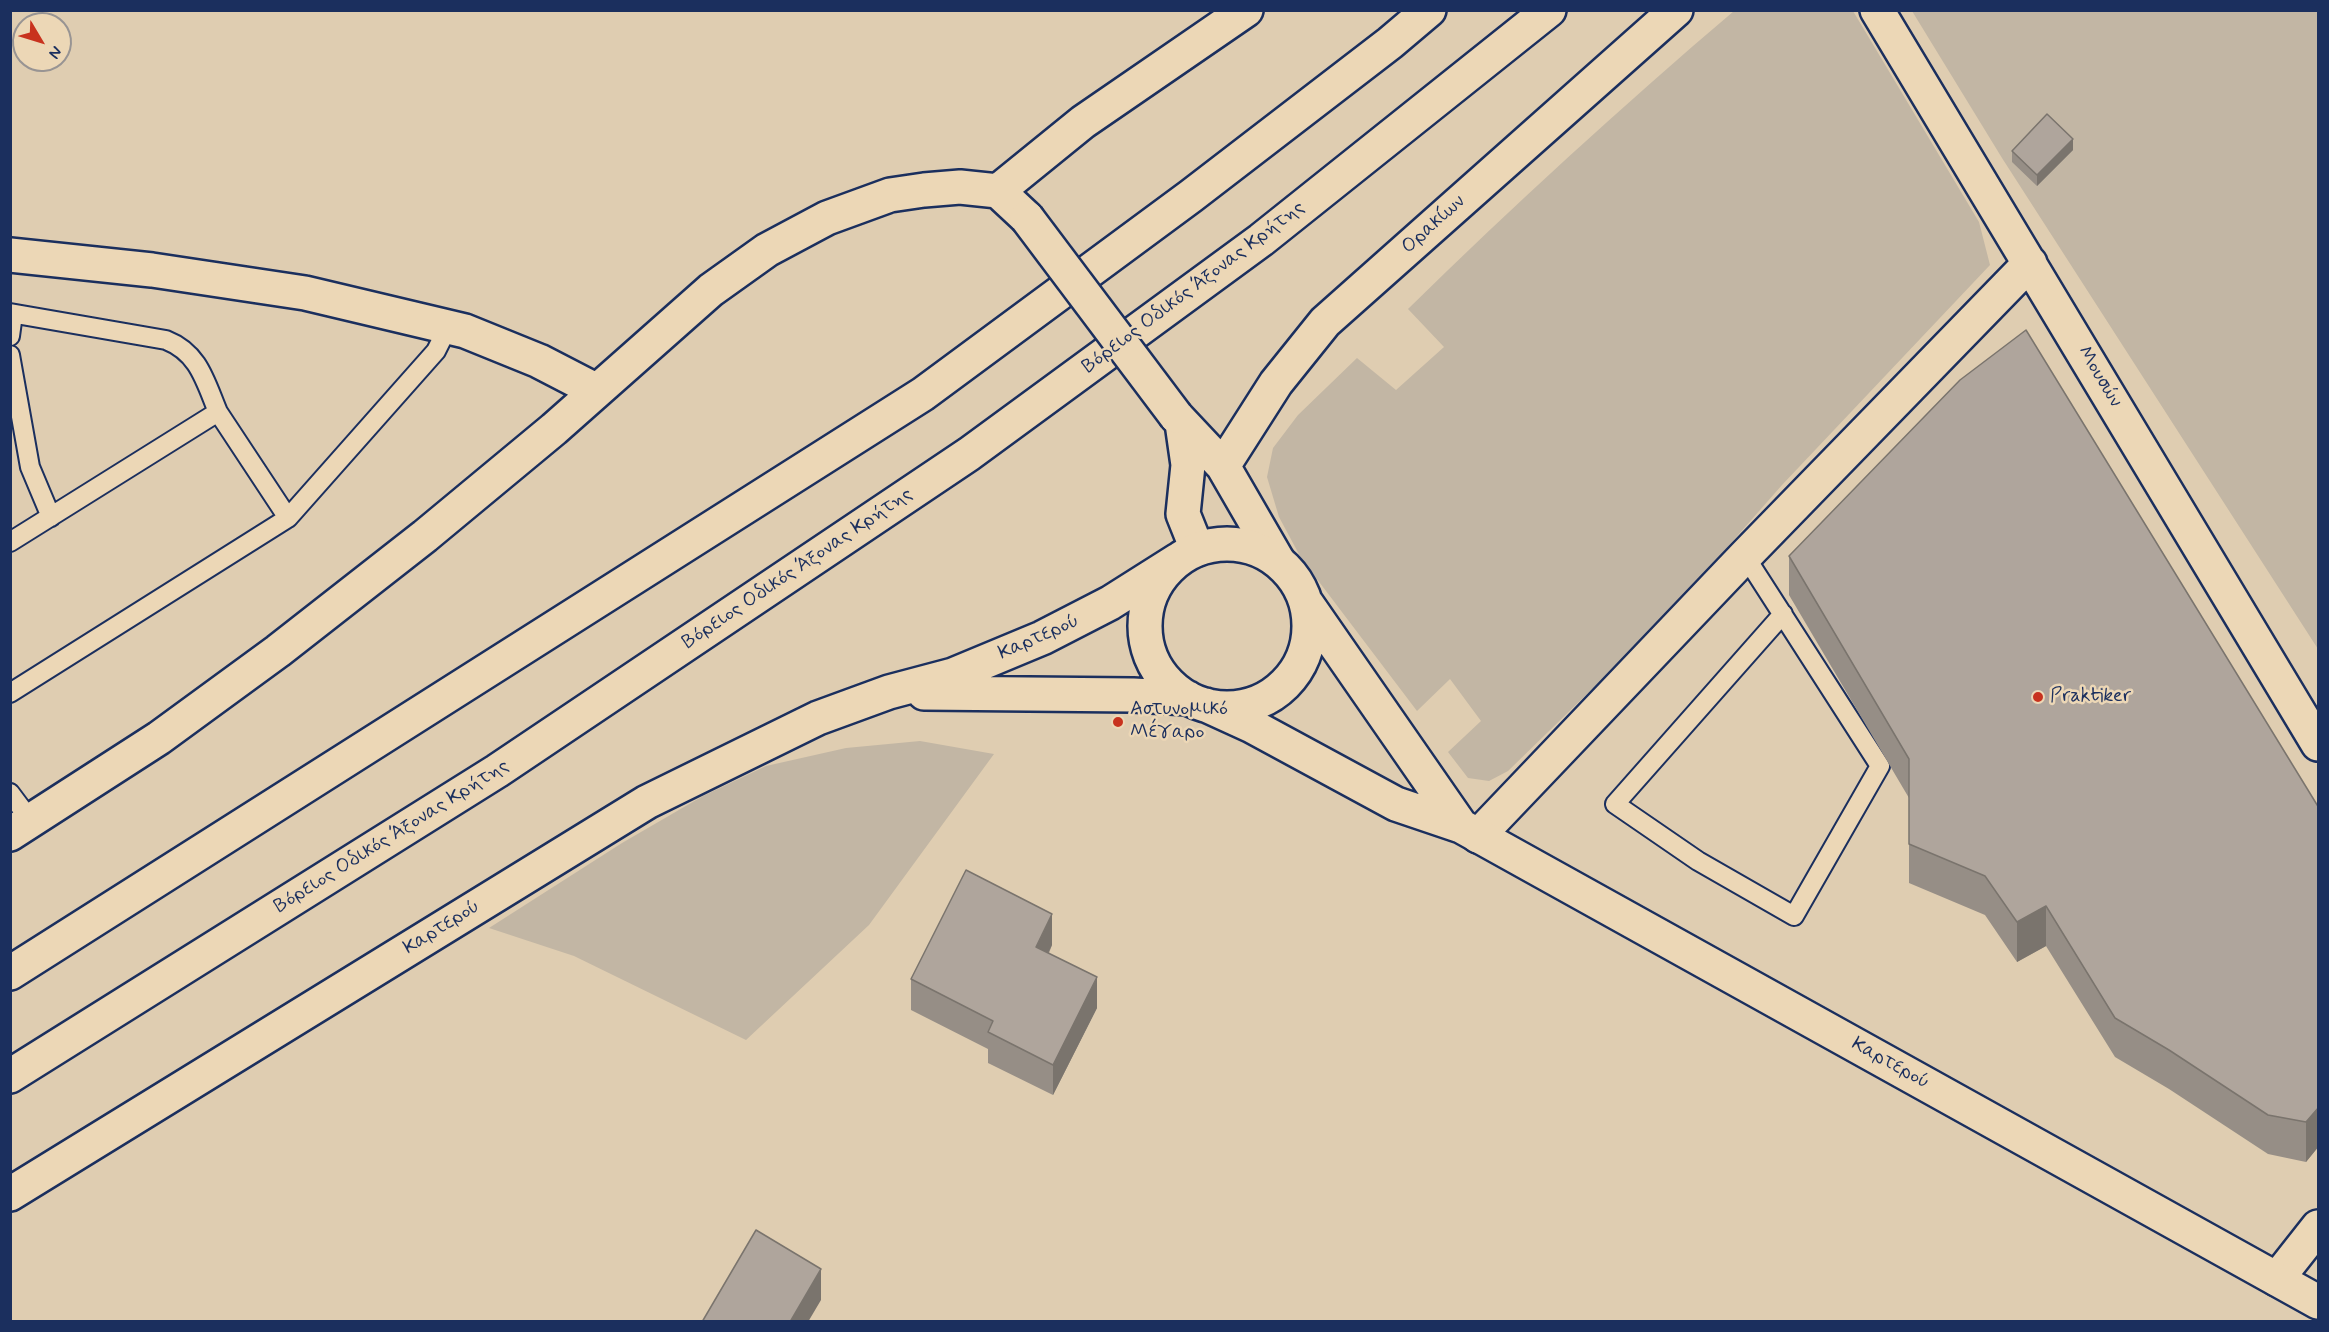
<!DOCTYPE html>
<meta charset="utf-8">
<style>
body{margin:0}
#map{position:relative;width:2329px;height:1332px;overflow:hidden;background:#dfcdb1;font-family:Mynerve,sans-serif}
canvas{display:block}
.frame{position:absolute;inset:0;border:12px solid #1b2f5e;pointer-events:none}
.north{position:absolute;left:12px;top:12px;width:60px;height:60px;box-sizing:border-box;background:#ecd7b6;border:2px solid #989493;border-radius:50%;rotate:128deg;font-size:16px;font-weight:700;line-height:24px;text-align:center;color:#1b2f5e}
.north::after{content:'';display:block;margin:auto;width:21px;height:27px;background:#c8321e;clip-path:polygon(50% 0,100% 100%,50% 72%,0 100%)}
</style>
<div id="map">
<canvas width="2329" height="1332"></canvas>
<div class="frame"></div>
<div class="north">N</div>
</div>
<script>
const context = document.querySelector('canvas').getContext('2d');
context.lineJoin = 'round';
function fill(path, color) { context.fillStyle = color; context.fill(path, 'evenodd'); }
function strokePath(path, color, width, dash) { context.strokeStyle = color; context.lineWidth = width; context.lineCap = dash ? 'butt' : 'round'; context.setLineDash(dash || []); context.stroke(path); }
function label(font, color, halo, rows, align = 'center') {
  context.font = font + ' Mynerve,sans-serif'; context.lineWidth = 5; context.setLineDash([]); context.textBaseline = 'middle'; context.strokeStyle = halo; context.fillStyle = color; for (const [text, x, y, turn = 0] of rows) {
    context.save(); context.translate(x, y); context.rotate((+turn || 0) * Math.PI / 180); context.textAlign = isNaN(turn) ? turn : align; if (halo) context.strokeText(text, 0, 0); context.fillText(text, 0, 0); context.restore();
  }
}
fill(new Path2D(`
 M1734 11H1853L1979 222 1990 265 1782 485 1665 618 1508 771 1489 781 1468 778 1448 752 1481 721 1450 679 1417 711 1301 558 1279 517 1267 477 1273 448 1298 415 1357 358 1396 390 1444 347 1408 309C1513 206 1622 106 1734 11Z
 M1912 11H2318V649L2002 158Z
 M920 741 994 754 869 925 746 1040 574 956 489 928 622 843 703 796 766 766 846 748Z`), '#c2b6a4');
const lane = new Path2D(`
 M10 313 166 340C199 353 205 381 218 412
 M10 336 13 314
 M10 355 30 467 51 517
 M288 518 436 351 448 327
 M10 542 218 412 288 518 10 693
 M1745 556 1880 766 1794 916 1698 861 1615 804 1783 614
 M10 793 31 821`);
const street = new Path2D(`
 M1877 10 2318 744
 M998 191 1083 122 1246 10
 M10 255 152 270 305 293 465 331 539 361 597 391
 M1176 416 1223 466 1278 561
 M1182 423 1188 465 1183 514 1197 549
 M1223 466 1276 383 1325 322 1676 10
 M10 834 159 738 278 651 425 536 554 429 711 290 767 250 827 218 890 195 924 190 960 187 998 191 1027 218
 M1478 836 1745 556 2030 263
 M2277 1279 2318 1227`);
const primary = new Path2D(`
 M1145 626a82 82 0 1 1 164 0a82 82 0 1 1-164 0Z
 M1307 604 1461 826
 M924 693 1133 695 1188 698
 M1206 705 1252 726 1396 804 1461 826 2318 1302
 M10 1194 647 802 818 718 889 692 953 675 1042 638 1110 603 1178 560`);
const highway = new Path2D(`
 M10 973 923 394 1191 196 1390 43 1429 10
 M10 1076 497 771 969 454 1261 240 1549 10`);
strokePath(lane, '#1b2f5e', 22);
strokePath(street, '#1b2f5e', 38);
strokePath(primary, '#1b2f5e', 38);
strokePath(highway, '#1b2f5e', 38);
strokePath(lane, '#ecd7b6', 18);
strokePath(street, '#ecd7b6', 33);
strokePath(primary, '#ecd7b6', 33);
strokePath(highway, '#ecd7b6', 33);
const streetBridge = new Path2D(`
 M1027 218 1176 416`);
strokePath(streetBridge, '#1b2f5e', 38, []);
strokePath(streetBridge, '#ecd7b6', 33);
fill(new Path2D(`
 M2073 150 2037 186 2012 162V151Z
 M1789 556 2319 808V1146L2306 1162 2268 1154 2169 1089 2115 1057 2046 946 2017 962 1985 915 1909 883V798L1789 595Z
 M1052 945 1049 953 1097 1008 1053 1095 988 1063V1049L911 1010V979Z`), '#968e86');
fill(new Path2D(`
 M2073 139V150L2037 186V175Z
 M2046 906V946L2017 962V922Z
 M1052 914V945L1036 978V947Z
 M1097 977V1008L1053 1095V1065Z
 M2319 1107V1146L2306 1162V1122Z
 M821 1269V1300L808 1322H790Z`), '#7a746d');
const building = new Path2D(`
 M2047 114 2073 139 2037 175 2012 151Z
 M2026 330 2319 808V1107L2306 1122 2268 1115 2169 1050 2115 1018 2046 906 2017 922 1985 876 1909 844V759L1789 556 1960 380Z
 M966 870 1052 914 1036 947 1097 977 1053 1065 988 1032 993 1021 911 979Z
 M756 1230 821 1269 790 1322H702Z`);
fill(building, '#afa59c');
strokePath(building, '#7a746d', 1.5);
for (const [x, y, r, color] of [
 [2038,697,6,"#c8321e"],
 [1118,722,6,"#c8321e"]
]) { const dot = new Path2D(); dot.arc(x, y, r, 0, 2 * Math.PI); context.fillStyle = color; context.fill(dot); strokePath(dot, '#ecd7b6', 2); }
label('20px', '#1b2f5e', '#ecd7b6', [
 ["Ορακίων",1434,225,-42],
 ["Βόρειος Οδικός Άξονας Κρήτης",1194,288,-37],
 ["Μουσών",2099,377,59],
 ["Βόρειος Οδικός Άξονας Κρήτης",798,569,-34],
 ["Καρτερού",1039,638,-24],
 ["Βόρειος Οδικός Άξονας Κρήτης",392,837,-32],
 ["Καρτερού",442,928,-32],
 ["Καρτερού",1890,1064,29]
]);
label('20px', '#1b2f5e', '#ecd7b6', [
 ["Praktiker",2050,697],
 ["Αστυνομικό",1130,710],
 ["Μέγαρο",1130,733]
], 'left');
</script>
